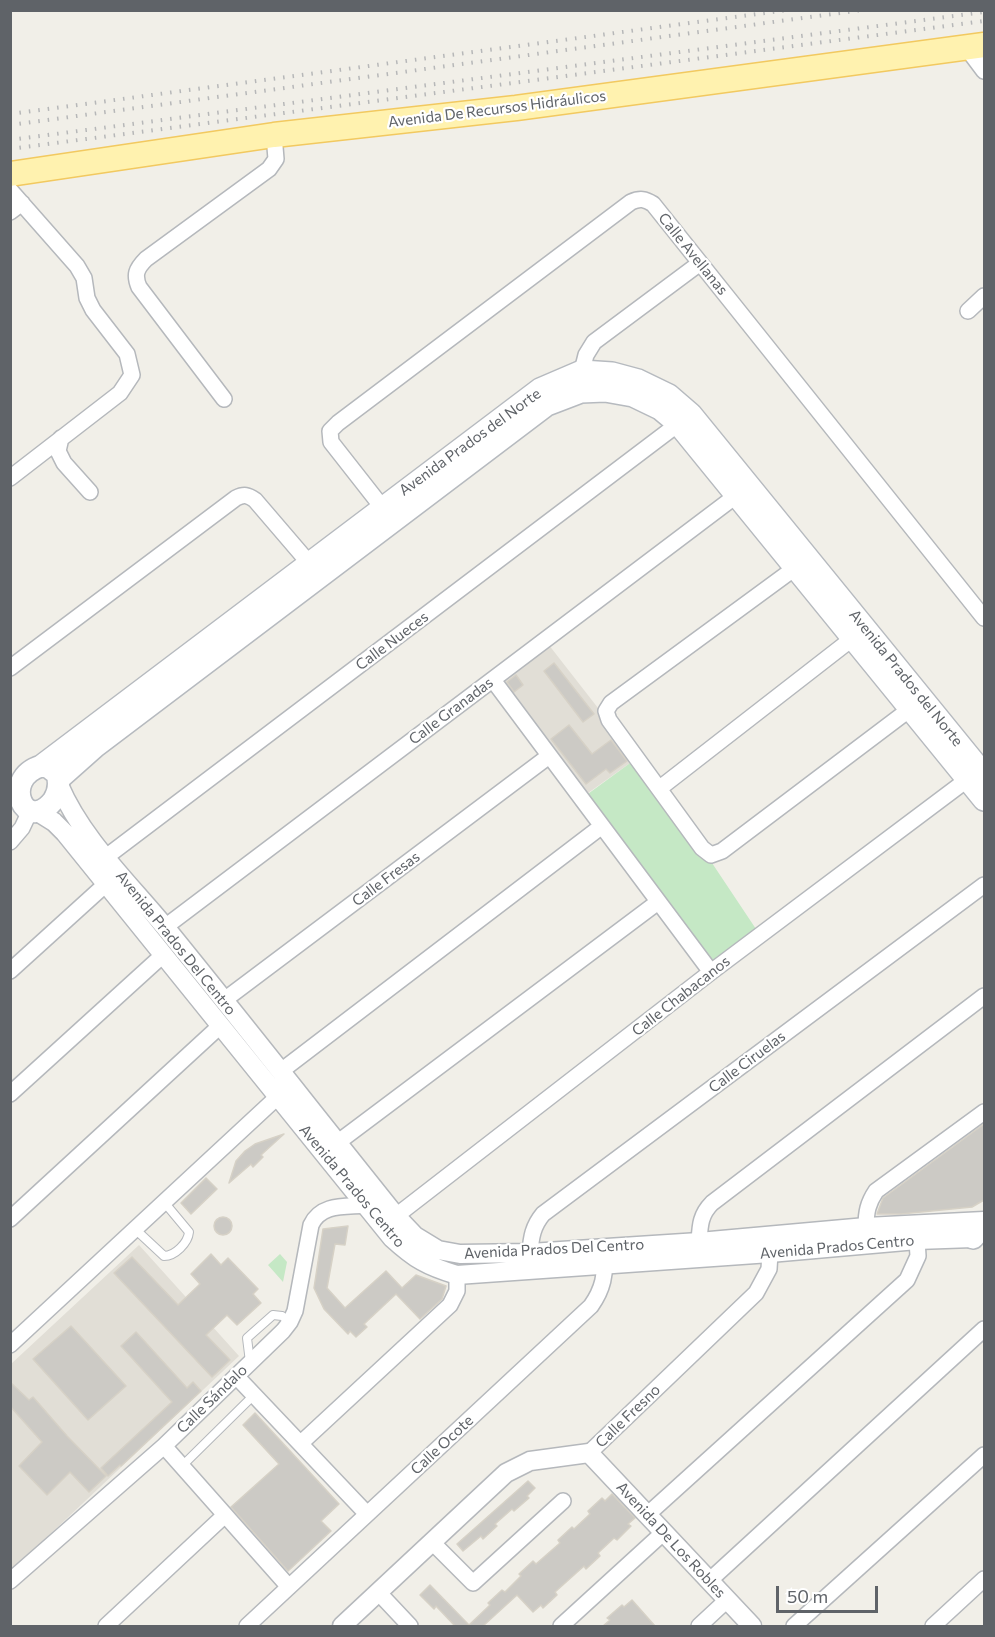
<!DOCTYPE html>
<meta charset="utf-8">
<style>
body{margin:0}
#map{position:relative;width:995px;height:1637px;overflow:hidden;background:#f1efe8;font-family:Commissioner,sans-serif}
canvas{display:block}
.frame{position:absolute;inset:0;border:12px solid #5f6368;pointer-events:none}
.scale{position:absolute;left:776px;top:1586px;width:102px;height:27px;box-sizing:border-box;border:3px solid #5f6368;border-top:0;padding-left:8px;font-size:18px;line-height:21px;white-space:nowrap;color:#5f6368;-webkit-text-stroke:4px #fff;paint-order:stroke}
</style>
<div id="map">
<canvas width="995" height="1637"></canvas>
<div class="frame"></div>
<div class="scale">50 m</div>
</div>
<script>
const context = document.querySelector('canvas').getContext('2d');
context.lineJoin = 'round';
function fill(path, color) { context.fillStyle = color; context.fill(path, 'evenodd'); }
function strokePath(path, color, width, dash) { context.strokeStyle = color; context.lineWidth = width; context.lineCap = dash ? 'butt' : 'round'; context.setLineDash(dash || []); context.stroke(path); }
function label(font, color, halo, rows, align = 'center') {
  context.font = font + ' Commissioner,sans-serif'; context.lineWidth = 4.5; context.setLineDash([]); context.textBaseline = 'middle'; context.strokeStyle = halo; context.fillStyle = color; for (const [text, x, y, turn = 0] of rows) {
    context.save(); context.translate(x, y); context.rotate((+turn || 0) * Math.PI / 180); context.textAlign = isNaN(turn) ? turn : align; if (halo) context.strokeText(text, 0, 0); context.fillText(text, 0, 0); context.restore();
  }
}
fill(new Path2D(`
 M545 640 637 758 581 798 493 680Z
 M139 1245 239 1356 11 1571V1364Z`), '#e1ded6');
fill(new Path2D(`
 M637 758 702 848 760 935 711 972 581 799Z
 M280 1254 287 1262 283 1282 268 1265Z`), '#c5e8c5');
const building = new Path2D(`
 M554 663 594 714 583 722 544 671Z
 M516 675 523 685 514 692 507 682Z
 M569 725 592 754 611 740 627 761 610 773 606 769 586 784 551 739Z
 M984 1124V1200L972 1207 901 1214H877L883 1198Z
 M284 1134 261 1155 263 1157 253 1167 251 1164 229 1183 236 1161 245 1151 255 1144Z
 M206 1178 217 1189 191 1214 181 1203Z
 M214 1226a9 9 0 1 1 18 0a9 9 0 1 1-18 0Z
 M348 1226 345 1245 335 1244 327 1288 345 1308 386 1271 402 1288 416 1275 446 1286 442 1299 420 1319 396 1294 364 1324 367 1327 356 1337 350 1331 348 1334 324 1309 314 1288 323 1229Z
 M211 1254 221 1265 228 1258 258 1289 253 1294 261 1303 237 1325 227 1315 206 1335 230 1360 212 1377 114 1273 132 1257 178 1305 200 1284 191 1274Z
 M71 1326 126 1386 88 1420 33 1359Z
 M136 1332 187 1388 193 1382 201 1391 121 1466 120 1465 108 1476 101 1468 172 1402 121 1346Z
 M10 1382 29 1400 33 1397 67 1436 106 1476 89 1492 70 1472 47 1495 19 1466 42 1442 10 1406Z
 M255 1413 339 1504 321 1521 331 1531 288 1571 231 1507 279 1464 243 1425Z
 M528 1481 535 1488 527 1496 529 1498 514 1511 512 1509 495 1524 497 1526 483 1539 481 1536 463 1551 457 1544Z
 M612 1494 635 1518 628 1524 631 1526 617 1540 614 1538 598 1553 600 1556 586 1569 584 1566 555 1592 557 1595 543 1608 541 1605 533 1612 517 1595 483 1626H455L436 1606 434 1609 420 1595 430 1585 469 1625 490 1605 488 1603 502 1590 505 1592 521 1576 519 1574 533 1561 536 1564 560 1543 558 1540 572 1527 574 1529 590 1514 588 1511 602 1498 605 1501Z
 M632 1600 655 1626H603L610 1620 607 1618 622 1605 624 1607Z`);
fill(building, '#cccac5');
strokePath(building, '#d6d1c6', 1.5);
const service = new Path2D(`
 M135 1229 164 1256C175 1256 188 1243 189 1232L164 1202
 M250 1362 247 1338 273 1315 282 1316 290 1322
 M182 1466 254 1395`);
const minor = new Path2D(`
 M966 47 984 71
 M10 190 77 266 84 278 87 298 93 310 127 354 132 375 120 393 10 478
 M10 212 22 203
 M968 311 984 296
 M582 371 586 355 594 342 700 263
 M224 399 139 287C134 275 136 269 146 259L269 169 276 159 274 135
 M61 438 58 451 64 463 90 492
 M382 507 331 442 330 431 338 423 631 202C640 198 645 199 653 204L984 618
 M795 568 611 703 606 711 609 720 702 848 711 855 722 851 910 709
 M10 668 236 498C244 494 248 495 255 500L309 563
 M493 680 711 972
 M660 788 853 638
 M10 842 22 828 30 811
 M106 857 678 424
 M165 927 737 495
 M10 971 106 884
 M223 1001 549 756
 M281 1071 602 826
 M10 1094 163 955
 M337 1143 658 902
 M396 1216 711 972 968 779
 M10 1219 220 1026
 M866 1227C866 1212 868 1203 876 1191L984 1112
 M699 1242C700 1226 700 1215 712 1203L984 996
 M530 1253C531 1237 533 1226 543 1214L984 885
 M10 1345 286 1089
 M236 1376 367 1514
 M301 1443 450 1305 457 1291V1275
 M164 1446 289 1587
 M589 1453 756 1293 769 1269 770 1253
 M647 1515 907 1280 918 1256 917 1240
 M432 1542 473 1583 563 1501
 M10 1581 164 1446 283 1331 290 1322 295 1311 311 1225C321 1203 346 1207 366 1205
 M709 1581 984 1329
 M378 1592 410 1626
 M106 1626 225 1515
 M247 1626 591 1306C603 1289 606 1274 604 1254
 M561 1626 664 1532
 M699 1626 727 1600
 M794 1626 984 1455
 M933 1626 984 1579`);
const tertiary = new Path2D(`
 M59 785C82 839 128 882 165 927 243 1023 319 1120 396 1216L415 1236 438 1250 460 1254 530 1253 699 1242 866 1227 984 1221
 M38 812 54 822 65 833 392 1238C415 1259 427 1266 457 1275L770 1253 917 1240 973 1238
 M342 1626 506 1473 530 1461 589 1453 752 1626`);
const secondary = new Path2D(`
 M41 766 540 389 582 371 612 373 638 380 669 395 691 414 984 774
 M41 766 48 767 57 774C60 784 59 792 53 801 25 835 0 779 41 766Z
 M59 779 95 747 547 405 581 392 605 391 633 396 660 409 678 424 984 800
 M973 1238 984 1225`);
const primary = new Path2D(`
 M10 174 274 135 516 108 984 45`);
strokePath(service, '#b5b8bc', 10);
strokePath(minor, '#b5b8bc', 18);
strokePath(tertiary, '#b5b8bc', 21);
strokePath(secondary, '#b6babf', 24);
strokePath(primary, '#f2c960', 27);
strokePath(service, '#fff', 8);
strokePath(minor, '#fff', 15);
strokePath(tertiary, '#fff', 18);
strokePath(secondary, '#fff', 21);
strokePath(primary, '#fff2af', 24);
strokePath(new Path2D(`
 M10 114 787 10
 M10 125 862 10
 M10 140 984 12
 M10 149 984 21`), '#b6b7b8', 4, [1.5, 8]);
label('15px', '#5f6368', '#fff', [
 ["Avenida De Recursos Hidráulicos",497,109,-7],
 ["Calle Avellanas",693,254,51],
 ["Avenida Prados del Norte",470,442,-36],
 ["Calle Nueces",392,641,-37],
 ["Avenida Prados del Norte",906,678,51],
 ["Calle Granadas",451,711,-37],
 ["Calle Fresas",386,879,-37],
 ["Avenida Prados Del Centro",176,943,51],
 ["Calle Chabacanos",681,996,-38],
 ["Calle Ciruelas",747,1062,-37],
 ["Avenida Prados Centro",352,1186,50],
 ["Avenida Prados Centro",837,1247,-5],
 ["Avenida Prados Del Centro",554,1249,-3],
 ["Calle Sándalo",212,1399,-44],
 ["Calle Fresno",628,1416,-44],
 ["Calle Ocote",442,1445,-43],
 ["Avenida De Los Robles",671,1540,47]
]);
</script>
